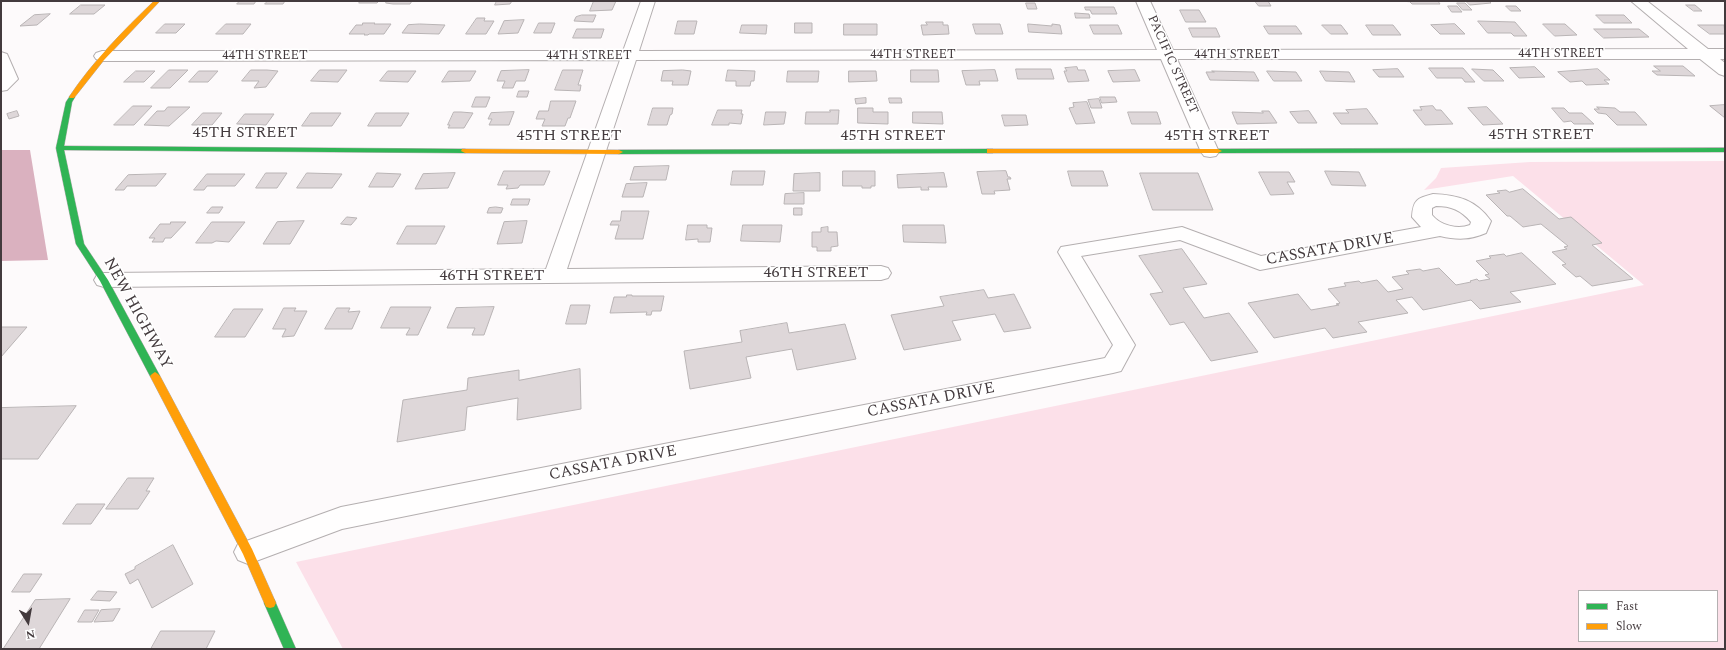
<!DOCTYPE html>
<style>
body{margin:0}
#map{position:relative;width:1726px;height:650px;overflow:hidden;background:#fdfafb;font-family:Spectral,serif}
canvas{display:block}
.frame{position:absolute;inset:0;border:2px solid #433a3d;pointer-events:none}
.legend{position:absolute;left:1578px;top:590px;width:140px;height:52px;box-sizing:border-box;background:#fff;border:1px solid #b4b0b1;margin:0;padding:5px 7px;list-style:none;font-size:12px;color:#433a3d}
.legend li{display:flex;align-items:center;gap:8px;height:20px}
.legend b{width:20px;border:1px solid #b4b0b1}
.north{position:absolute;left:8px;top:602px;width:40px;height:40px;-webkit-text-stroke:3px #fff;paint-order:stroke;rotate:169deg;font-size:11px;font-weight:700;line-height:16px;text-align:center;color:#433a3d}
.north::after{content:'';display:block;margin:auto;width:14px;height:18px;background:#433a3d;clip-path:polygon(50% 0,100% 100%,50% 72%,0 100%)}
</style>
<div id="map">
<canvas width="1726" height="650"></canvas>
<div class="frame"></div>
<ul class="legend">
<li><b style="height:5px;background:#30b455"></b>Fast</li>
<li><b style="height:5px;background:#ff9f0a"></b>Slow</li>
</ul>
<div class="north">N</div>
</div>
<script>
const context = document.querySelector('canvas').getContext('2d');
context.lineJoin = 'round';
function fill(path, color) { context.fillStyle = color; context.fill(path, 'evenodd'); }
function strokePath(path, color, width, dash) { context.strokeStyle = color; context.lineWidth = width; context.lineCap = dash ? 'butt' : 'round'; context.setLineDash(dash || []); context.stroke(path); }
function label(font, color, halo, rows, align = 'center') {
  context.font = font + ' Spectral,serif'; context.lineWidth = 3; context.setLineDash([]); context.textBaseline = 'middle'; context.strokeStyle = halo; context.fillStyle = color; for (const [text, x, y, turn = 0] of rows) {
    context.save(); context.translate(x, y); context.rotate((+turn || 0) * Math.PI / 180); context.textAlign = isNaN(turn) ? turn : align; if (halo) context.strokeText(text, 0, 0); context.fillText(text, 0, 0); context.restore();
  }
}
fill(new Path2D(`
 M1725 161V649H343L296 562 1644 285 1513 176 1424 190 1436 178 1441 168 1530 162ZM1579 591H1717V641H1579Z`), '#fce0e9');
fill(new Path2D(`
 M1 150H30L48 260 1 261Z`), '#dab1bf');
const building = new Path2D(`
 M240 1H256L254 4H237Z
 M268 1H285L283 4H265Z
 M361 1H379L377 3H359Z
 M387 1H412L410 4H393L386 3Z
 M497 1H512L510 4 495 5Z
 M594 1H616L612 10 590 11Z
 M1255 1H1268L1271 6H1259Z
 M1400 1H1438L1440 4H1412L1410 2Z
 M1466 1H1489L1491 3 1470 5Z
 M1026 3H1035L1037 9H1028Z
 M1457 3H1465L1472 10H1463Z
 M81 5H105L94 14H70Z
 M1686 5H1695L1702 11H1694Z
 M1448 6H1457L1462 12H1452Z
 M1506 6H1516L1521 11H1511Z
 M1085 7H1114L1117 14H1092L1090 10H1086Z
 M1180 10H1199L1206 22H1186Z
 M1075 13 1089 14 1090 18H1076Z
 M50 14 37 25 20 26 34 15Z
 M582 15H596L593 22 574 21 576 17Z
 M1596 15H1624L1632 23H1604Z
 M477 18H485L484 21H494L486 34H466Z
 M524 20 518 33 498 34 504 21Z
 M678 21H697L694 34H675Z
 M1478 21 1515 22 1527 36H1514L1511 33H1488Z
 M926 22H943V25H948L949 34 923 35 921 25H927Z
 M363 23H375L374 24H391L384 34H369L368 35H364L365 34H349L356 25H362Z
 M539 23H555L551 33H534Z
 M795 23H812V33H795Z
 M165 24H185L176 33H156Z
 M226 24H251L243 34H216Z
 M420 24 445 25 439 34 402 33 408 25Z
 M844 24H877V35H844Z
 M973 24H1000L1003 34H976Z
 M1028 24 1052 26V24L1060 25 1062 34 1029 32Z
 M1455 24 1465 34H1440L1431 25Z
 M1543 24H1565L1577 35 1555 36Z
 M742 25H767L766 34 740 33Z
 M1090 25H1118L1122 34H1094Z
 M1322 25H1341L1348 34H1331Z
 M1366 25H1393L1401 35H1373Z
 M1698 25H1724L1725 34H1710Z
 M1264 26H1296L1302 34H1269Z
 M1189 28H1216L1220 37H1193Z
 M577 29H604L601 38H573Z
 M1594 29H1639L1649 37 1604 38Z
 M1654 66H1683L1695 76 1657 75 1652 71H1660Z
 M1077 67 1078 70H1085L1089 81 1068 82 1064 71H1067L1065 68Z
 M1535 67 1545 77 1519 78 1510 68Z
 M1429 68H1463L1475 82H1465L1462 78H1437Z
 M1016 69H1051L1054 79H1018Z
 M1398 69 1404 77H1379L1373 70Z
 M1472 69 1493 70 1504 81H1484Z
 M1598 69 1610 80H1604L1609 84 1586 85 1582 81 1570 82 1558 72Z
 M169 70H188L170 88H151Z
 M251 70H267L278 71 266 87 254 88 259 81H242Z
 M320 70H347L338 82 311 81Z
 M529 70 525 81H516L513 88H502L505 81H497L501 71Z
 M563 70H583L578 85H581L580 91 555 90Z
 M683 70 691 71 688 85H672L673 81H661L663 71Z
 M728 70 755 71 754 81H751L750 86H736V81H726Z
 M911 70H938L939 82H911Z
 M995 70 998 81H979L980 85H966L962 71Z
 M1135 70 1140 81 1113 82 1108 71Z
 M136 71H155L144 82H124Z
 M199 71H218L208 82H189Z
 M388 71H416L408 82 380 81Z
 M449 71H476L470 81 442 82Z
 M788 71H819L818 82H787Z
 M849 71H876L877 81 849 82Z
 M1212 71 1254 72 1259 81 1210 80 1206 72H1214Z
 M1267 71 1296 72 1302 81H1274Z
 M1320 71 1349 72 1355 82 1326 81Z
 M519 91H529L527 97H517Z
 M476 97H490L486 107H472Z
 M1100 97H1115L1117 102 1102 103Z
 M866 98V103L856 104 855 99Z
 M889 98H901L902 103H890Z
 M1099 99 1102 108H1091L1088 100Z
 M551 101H576L570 118H568L565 126H542L545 119H536L539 111H548Z
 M1087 102 1095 123 1076 124 1069 108 1074 107 1073 103Z
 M1725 105V118L1710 106Z
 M133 106H152L134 125H114Z
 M1433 106 1436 110H1441L1453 124 1425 125 1413 110H1422L1420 107Z
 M168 107H190L169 126 144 125 157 111H164Z
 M1487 107 1503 124 1483 125 1468 108Z
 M1597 107 1615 108 1620 112H1635L1647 125H1617L1606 114 1598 113 1594 109H1599Z
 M653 108H673L672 114 670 115 667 125H648Z
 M858 108H873V112H888V124L858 123Z
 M1552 108H1564L1569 113H1582L1594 124H1574L1571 121 1564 122Z
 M1367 109 1378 124H1341L1333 113H1349L1346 110Z
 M718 110H742L741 114H743L741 124 729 123V125H712Z
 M830 110H839L838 124H805L806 112H830Z
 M17 111 19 116 9 119 7 114Z
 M1262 111H1269L1277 123 1237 124 1232 112 1263 113Z
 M1309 111 1317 123H1298L1290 112Z
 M454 112H461L473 113 464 128H448L450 125H448Z
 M514 112 509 125H489L492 119H488L491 113Z
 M766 112H786L784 124 764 125Z
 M913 112H942L943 124 913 123Z
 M1128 112H1157L1161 124H1132Z
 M203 113H222L212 125H192Z
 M311 113H341L332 126H302Z
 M376 113H409L401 126H368Z
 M245 114H274L266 125 237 124Z
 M1002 115H1026L1028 125 1005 126Z
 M669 166 666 180H630L634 167Z
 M504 171H550L544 185H520L518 188 506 189 508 185H498Z
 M733 171H765L763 185H731Z
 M843 171H875V186H871V188H862V186H843Z
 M1006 171 1008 177H1010L1011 179H1007L1010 190 994 191 995 194H982L977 172Z
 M1068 171H1103L1108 186H1072Z
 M1325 171 1359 172 1366 186 1332 185Z
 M1259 172H1289L1295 182H1287L1294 194 1271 195Z
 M266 173H287L277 188H256Z
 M307 173 342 174 332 188H297Z
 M377 173 401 174 393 187H369Z
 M455 173 448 188 415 189 423 174Z
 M820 173V191H793L794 174Z
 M944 173 947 187H928L929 190H921V187L898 188 897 175Z
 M1140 173H1198L1213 210H1153Z
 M166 174 156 186H127L124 190H115L128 175Z
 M207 174H245L235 186H207L204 190H194Z
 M647 183 643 197H622L626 184Z
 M1523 189 1559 219 1571 217 1602 243 1592 245 1633 279 1592 286 1580 276 1576 277 1562 265 1566 264 1552 252 1567 249 1564 247 1568 246 1541 224 1523 227 1510 216H1507L1486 195 1500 193 1497 191 1506 190 1509 192Z
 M804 193V204H784L785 194Z
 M513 199H530L528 205H511Z
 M212 207H223L219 213H207Z
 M496 207 503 208 501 213H487L489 208Z
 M794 208H802V215H794Z
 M622 211H649L643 239H615L619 225H610L612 221H620Z
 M347 217 357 218 351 225 341 224Z
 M304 221 290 244H263L277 222Z
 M527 221 522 243 497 244 504 222Z
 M171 222H186L171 238H165L163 242H152L155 238H149L160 224H170Z
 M212 222H245L229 242 216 241 212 243H196Z
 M688 225H707V228H712L710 242H698V239L686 240Z
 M743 225H782L780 242 741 241Z
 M903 225H944L946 243 904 242Z
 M407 226H445L436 244H397Z
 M828 227V232H837L838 246 831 247V251H817V247H812V232H821V228Z
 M1182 249 1207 284 1183 288 1204 318 1229 313 1258 352 1211 361 1184 322 1170 325 1150 294 1163 292 1139 256Z
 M1522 253 1556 284 1510 292 1521 302 1480 309 1471 300 1423 310 1412 297 1396 300 1408 313 1358 322 1367 332 1333 338 1325 328 1274 338 1248 303 1298 294 1311 310 1339 305 1336 304 1340 303 1328 289 1346 286 1344 283 1359 281 1361 283 1377 280 1388 292 1403 289 1392 277 1409 274 1406 271 1420 269 1423 271 1439 268 1456 285 1471 282 1470 281 1477 279 1479 281 1490 279 1485 275 1489 274 1476 261 1491 258 1489 256 1504 254 1506 256Z
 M984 290 988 298 1014 294 1031 328 1004 332 995 314 952 321 961 340 904 350 891 315 944 306 940 297Z
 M627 295H632V296H664L661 311H652L651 315H646L647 312 610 313 614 297H626Z
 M571 305H590L586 324H566Z
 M391 307H431L418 335H406L410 328H381Z
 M494 307 484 335H472L475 328H447L456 308Z
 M284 308H296L294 311H307L294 336 282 337 286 329H273Z
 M337 308H350L348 312 360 311 352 329H325Z
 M234 309H263L245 337H215Z
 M787 323 789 333 845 324 856 359 797 370 792 349 746 357 751 378 690 389 684 351 742 342 740 331Z
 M1 327H27L1 357Z
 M580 369 581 409 517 420 518 398 467 407 465 430 397 442 403 400 467 390 468 378 519 370V380Z
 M76 406 38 459H1V408Z
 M128 478H154L146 491H150L138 509H106Z
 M77 504H105L91 524H63Z
 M173 545 193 584 152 608 138 579 130 584 125 574 135 569V567Z
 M24 574H42L30 592H12Z
 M98 591 117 592 110 601 91 600Z
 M70 599 39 649H3L35 600Z
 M120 609 113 621 94 622 101 610Z
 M85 610H99L92 622H78Z
 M161 631H215L206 649H151Z`);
fill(building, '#ded7d9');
strokePath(building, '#b9b4b5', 1);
const street = new Path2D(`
 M641 1H655L639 51 1157 50 1136 1H1150L1173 50 1688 49 1631 1H1647L1708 49H1725V59H1720L1725 63V76L1719 74 1700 59H1177L1219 152 1216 156 1210 157 1204 156 1201 152 1161 59 636 60 567 269 881 266 888 268 891 273 888 278 881 280 104 287 97 285 94 280 97 275 104 273 546 269 620 60 102 61 96 59 94 56 96 53 102 51H623Z
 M1 52 7 54 18 79 7 90 1 91Z
 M1433 194C1458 195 1476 200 1491 221L1486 233C1470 240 1457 240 1440 236L1260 270 1180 240 1081 256 1135 345 1121 371 1113 373 342 529 248 564 238 560 234 552 238 544 341 507 1105 358 1113 345 1058 252 1061 247 1182 227 1261 256 1421 227 1412 217C1413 200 1417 198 1433 194ZM1436 206C1451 206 1461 210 1471 222L1470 225C1457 230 1440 225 1432 215V208Z`);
const fast = new Path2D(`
 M72 95 75 97 72 102 64 146 465 149 469 151 465 153 64 150 84 244 108 280 160 376 158 378H152L150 376 100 281 76 244 56 148 66 102 70 96Z
 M1725 148V152L1218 153 1214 151 1218 149Z
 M990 149H993V153L619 154 615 152 619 150Z
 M270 598 274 599 296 649H284L264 603 266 599Z`);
const slow = new Path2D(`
 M154 1H160L104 60 74 98H70L69 97C93 61 123 31 154 1Z
 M462 149 619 150 623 152 619 154 465 153 461 151Z
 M987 149H1218L1222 151 1218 153H987Z
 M155 372 158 374 160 376 252 549 276 603 274 607 270 608 266 607 243 554 150 376 152 374Z`);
strokePath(street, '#b4afb0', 2);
strokePath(fast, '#b4afb0', 1);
strokePath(slow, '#b4afb0', 1);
fill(street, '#fffefe');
fill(fast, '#30b455');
fill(slow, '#ff9f0a');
label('13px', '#433a3d', '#fff', [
 ["44TH STREET",1561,54],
 ["44TH STREET",913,55],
 ["44TH STREET",1237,55],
 ["44TH STREET",265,56],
 ["44TH STREET",589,56],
 ["PACIFIC STREET",1172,65,66]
]);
label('16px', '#433a3d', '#fff', [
 ["45TH STREET",245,134],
 ["45TH STREET",1541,136],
 ["45TH STREET",569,137],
 ["45TH STREET",893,137],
 ["45TH STREET",1217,137],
 ["CASSATA DRIVE",1330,250,-10],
 ["46TH STREET",816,274],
 ["46TH STREET",492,277],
 ["NEW HIGHWAY",137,314,61],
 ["CASSATA DRIVE",931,401,-11],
 ["CASSATA DRIVE",613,464,-11]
]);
</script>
